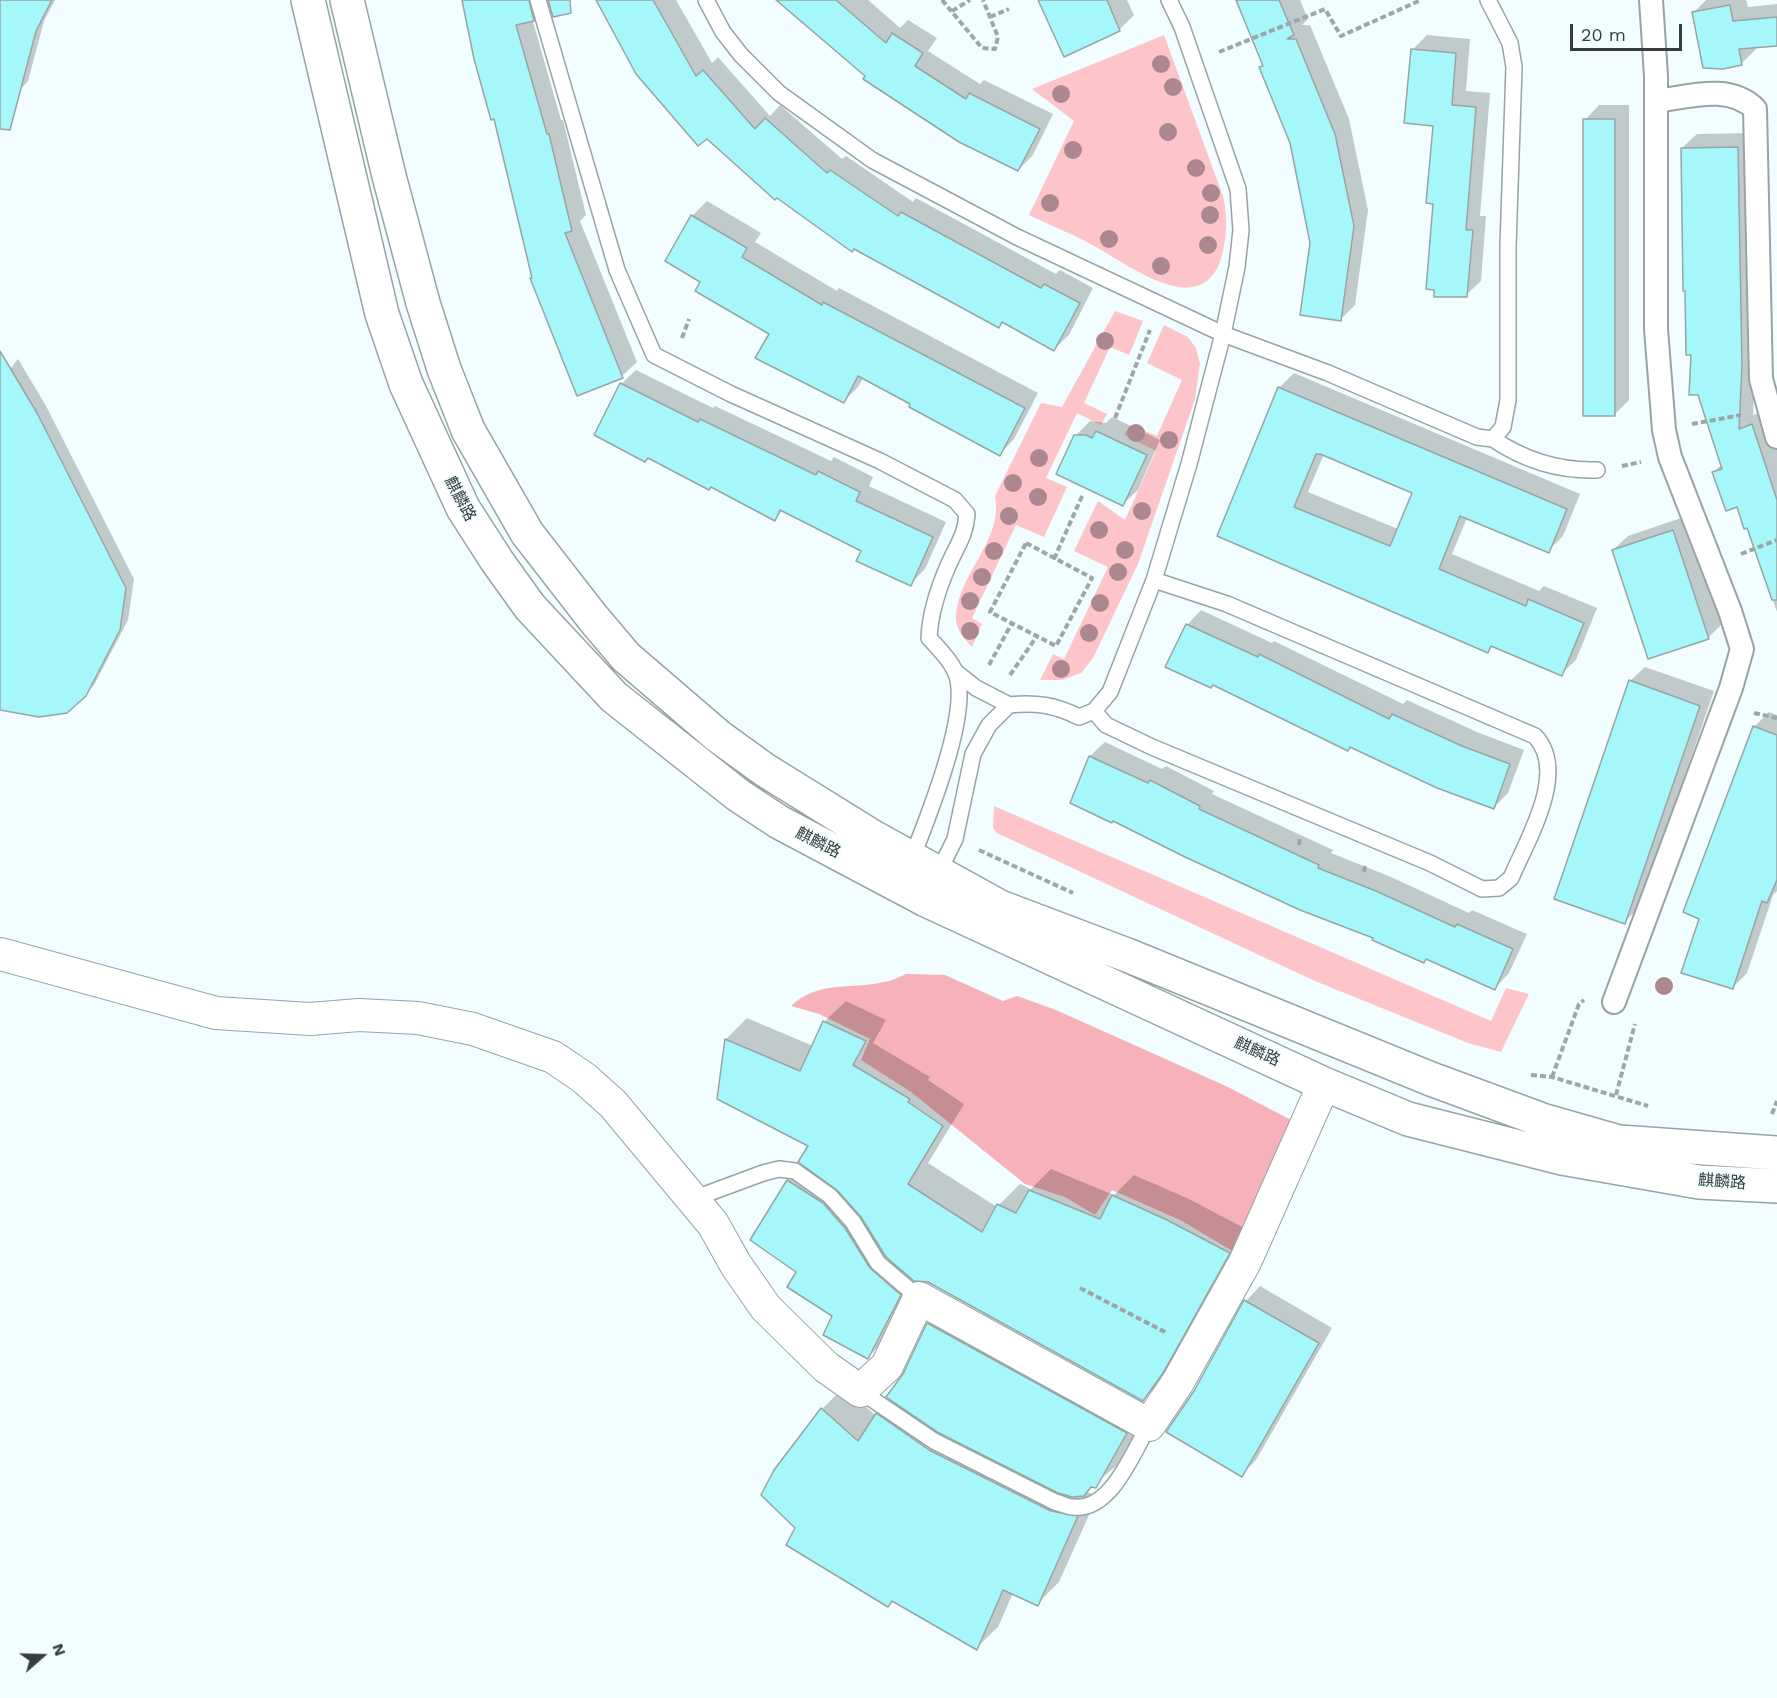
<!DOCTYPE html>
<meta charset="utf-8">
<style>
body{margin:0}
#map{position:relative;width:1777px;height:1698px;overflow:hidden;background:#f1fdfe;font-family:"Work Sans",sans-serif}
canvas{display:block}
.north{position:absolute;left:12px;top:1626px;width:60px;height:60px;-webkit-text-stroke:4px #f1fdfe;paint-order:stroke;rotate:70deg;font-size:16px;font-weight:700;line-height:24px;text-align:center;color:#393d3d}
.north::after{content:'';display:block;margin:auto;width:21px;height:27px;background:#393d3d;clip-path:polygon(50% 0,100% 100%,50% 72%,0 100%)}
.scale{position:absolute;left:1570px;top:24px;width:112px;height:27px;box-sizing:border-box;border:3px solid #393d3d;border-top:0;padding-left:8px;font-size:18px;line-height:21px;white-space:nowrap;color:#393d3d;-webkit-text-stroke:4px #f1fdfe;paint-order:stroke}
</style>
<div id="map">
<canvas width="1777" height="1698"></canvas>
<div class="north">N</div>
<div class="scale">20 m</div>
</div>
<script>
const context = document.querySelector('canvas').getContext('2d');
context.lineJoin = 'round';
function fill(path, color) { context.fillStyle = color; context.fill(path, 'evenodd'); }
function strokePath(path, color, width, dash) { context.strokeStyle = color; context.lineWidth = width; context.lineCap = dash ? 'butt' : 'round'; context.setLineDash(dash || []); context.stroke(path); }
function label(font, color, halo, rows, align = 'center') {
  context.font = font + ' "Work Sans","Noto Sans SC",sans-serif'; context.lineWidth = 4.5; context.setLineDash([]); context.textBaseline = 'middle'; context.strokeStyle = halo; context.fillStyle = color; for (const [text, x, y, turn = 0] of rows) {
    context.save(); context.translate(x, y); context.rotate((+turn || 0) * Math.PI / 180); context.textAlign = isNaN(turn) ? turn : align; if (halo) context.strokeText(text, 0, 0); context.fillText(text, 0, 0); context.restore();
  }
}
fill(new Path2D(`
 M1164 35 1223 196C1228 217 1227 235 1222 255 1204 323 1130 266 1096 247 1075 235 1052 226 1029 215L1074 121 1032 89Z
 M1115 311 1143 321 1129 355 1110 347 1084 403 1107 414 1101 425 1077 413 1046 478 1067 487 1044 537 1016 525 972 618 982 624 972 647C965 639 956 630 956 619 956 576 1004 540 995 496L1041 403 1062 407Z
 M1164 325 1188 337 1196 348 1200 364 1195 399 1138 564 1093 658 1081 673 1062 680H1040L1053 654 1064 659 1108 567 1074 551 1098 501 1125 520 1156 451 1124 435 1130 425 1157 436 1182 380 1147 363Z
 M994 806 1491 1021 1506 988 1529 994 1501 1052 1468 1043 1315 981 997 833 993 828Z`), '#fdc5c9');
fill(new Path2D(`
 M906 974 945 975 1003 1001 1017 996 1056 1010 1228 1087 1293 1121 1236 1253 1180 1220 1112 1190 1095 1215 1065 1197 1025 1184 911 1092 861 1060 870 1039 819 1014 791 1006C819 980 850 990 884 982 892 981 899 977 906 974Z`), '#f6b2b8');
fill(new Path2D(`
 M0 0H55L44 21 28 81 20 90 0 85Z
 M463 0H530L532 8 530 11 561 120H563L586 215 580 221 637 362 622 376 578 394 534 277 496 117Z
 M598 0H676L712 63 718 57 770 116 780 105 842 159 846 156 913 202 916 198 1056 274 1060 270 1093 288 1069 335 1054 349 1003 321 998 326 637 73Z
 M788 0H868L900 28 908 20 937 38 928 51 980 84 984 80 1053 114 1033 155 1018 170 867 76Z
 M1039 0H1127L1134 15 1119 30 1065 55Z
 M1238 0H1300L1308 19 1302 25H1310L1349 119 1368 210 1355 305 1341 319 1311 243 1292 142 1261 67 1264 65Z
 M1706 0H1746L1748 7 1777 4V44L1755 46 1756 49 1741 64 1693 13Z
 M1427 35 1470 39 1466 91 1490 93 1480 216H1486L1481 281 1466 295 1434 202V124L1412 50Z
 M1599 105H1629V400L1614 415 1585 120Z
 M1752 133 1756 351 1753 415 1766 411 1777 443V612L1748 526 1738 505 1714 472 1722 464 1692 353 1682 148 1697 134Z
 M707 201 761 233 755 242 837 291 839 288 1038 393 1014 439 1000 454 864 377 858 387 844 401 771 334 702 281 667 260 692 216Z
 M18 359 45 404 134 579 128 620 94 685 85 695 0 707V382Z
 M636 370 713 408 715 406 831 461 834 457 873 477 869 486 946 522 925 569 910 584 863 551 783 510 775 519 621 384Z
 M1294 373 1580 494 1563 536 1548 551 1467 518 1452 554 1539 591 1544 586 1597 608 1576 660 1561 674 1493 646 1488 651 1219 535 1279 388ZM1324 454 1414 492 1398 529 1308 492Z
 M1112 417 1160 440 1138 490 1123 504 1075 436 1090 421 1106 423Z
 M1687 516 1723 623 1708 638 1613 550 1628 536Z
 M1201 610 1272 643 1274 641 1403 704 1407 700 1477 732 1524 750 1508 793 1494 807 1187 625Z
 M1645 667 1714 691 1639 908 1624 922 1630 681Z
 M1769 712 1777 715V891L1773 895 1747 973 1732 988 1700 918 1754 727Z
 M1105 742 1162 769 1166 766 1214 791 1212 794 1333 850 1331 853 1391 877 1469 913 1472 910 1527 934 1509 973 1495 988 1072 802 1090 756Z
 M846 1001 886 1020 873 1043 930 1077 928 1080 964 1104 928 1163 997 1207 1020 1184 1031 1189 1051 1169 1114 1195 1134 1175 1189 1199 1250 1231 1164 1378 1143 1399 928 1281 917 1280 889 1336 868 1357 798 1271 752 1240 788 1181 804 1165 810 1146 718 1098 726 1039 747 1018 813 1046 824 1022Z
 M1260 1286 1332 1328 1256 1460 1241 1475 1195 1392 1246 1301Z
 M950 1303 1147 1412 1117 1465 1086 1492 1098 1495 1059 1582 1037 1604 1013 1593 998 1627 976 1648 893 1600 888 1605 797 1527 776 1471 822 1409 844 1387 876 1416 892 1399 928 1324Z`), '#0003');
const building = new Path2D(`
 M0 0H52L36 31 10 130 0 129Z
 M462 0H529L534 21 516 25 547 134H549L572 231 565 233 623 378 577 396 530 278H532L494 119 491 120 474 59Z
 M548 0H570L571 13 553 17Z
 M596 0H653L696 76 703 70 755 129 765 118 827 173 830 170 898 216 901 212 1041 288 1044 284 1080 303 1054 351 1002 322 999 328 854 249 852 252 777 198 775 200 707 139 698 146 636 74Z
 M776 0H836L886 43 892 33 923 53 915 66 966 99 969 93 1040 129 1018 171 959 142 863 79 865 76Z
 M1038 0H1107L1120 31 1064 57Z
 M1236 0H1279L1294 35 1287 39H1296L1335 134 1354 226 1341 321 1300 315 1310 243 1290 143 1259 67 1263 66Z
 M1730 5 1733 21 1777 17V46L1739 49 1742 65 1723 69 1703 68 1692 12Z
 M1411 49 1456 53 1452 105 1476 107 1466 230H1473L1467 297H1434V290L1426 289 1433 204 1426 203 1433 126 1404 123Z
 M1583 119H1615V416H1583Z
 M1738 147 1742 366 1739 429 1752 424 1777 500V600H1772L1747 528 1744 529 1737 507 1726 511 1712 472 1722 469 1698 395H1689L1691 355H1686L1685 291H1683L1681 148Z
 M691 215 747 248 742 257 822 305 823 302 1025 408 1000 456 909 407 910 404 858 376 844 403 755 358 769 334 695 291 700 282 665 261Z
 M0 351 37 413 126 588 120 630 86 696 67 713 39 717 0 710Z
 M620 383 698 422 700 419 816 475 818 471 860 492 856 501 933 537 911 586 856 561 861 551 780 510 775 521 711 487 709 490 648 458 645 462 594 435Z
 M1278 387 1567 509 1549 553 1460 516 1439 569 1526 606 1528 599 1584 623 1562 676 1491 646 1488 653 1217 536ZM1316 454H1320L1412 493 1390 546 1294 507Z
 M1096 431 1147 455 1123 506 1056 474 1074 435H1086L1092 438Z
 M1673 530 1709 639 1648 659 1612 550Z
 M1186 624 1258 657 1259 654 1389 719 1392 714 1462 746 1510 764 1494 809 1437 788 1350 747 1348 751 1213 685 1211 688 1165 667Z
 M1629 680 1700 706 1625 924 1554 899Z
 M1753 726 1777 735V880L1767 903 1762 901 1733 989 1681 973 1699 919 1683 912Z
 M1089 756 1148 783 1150 780 1200 806 1199 809 1319 865 1318 868 1376 891 1455 927 1457 924 1513 949 1495 990 1426 959 1424 963 1372 940 1373 938 1300 910 1185 857 1113 821 1112 823 1070 803Z
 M823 1021 866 1041 853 1065 910 1099 908 1102 943 1126 908 1184 982 1232 997 1204 1016 1213 1029 1190 1100 1219 1112 1195 1167 1220 1230 1253 1163 1373 1143 1401 928 1282 914 1281 886 1257 861 1217 837 1190 798 1162 808 1146 717 1099 725 1039 800 1071Z
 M787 1180 823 1203 845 1228 870 1268 901 1295 868 1359 823 1335 832 1316 787 1287 796 1272 750 1240Z
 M1244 1300 1319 1343 1242 1477 1166 1432 1194 1391Z
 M927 1323 1127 1433 1096 1488 1091 1487 1084 1496 1072 1497 1058 1493 939 1433 886 1397 903 1374Z
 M821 1408 858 1441 876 1413 929 1450 1051 1511 1078 1516 1038 1606 1003 1590 977 1650 892 1601 888 1607 786 1545 795 1528 761 1495 774 1470Z`);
fill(building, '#a5f7f9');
strokePath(building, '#99a4a4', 1.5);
const service = new Path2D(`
 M538 0 617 270 654 355 731 394 880 461 955 500 967 514C966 535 956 547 948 566 938 589 930 614 929 638 938 648 949 658 955 671 973 708 927 819 912 858
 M706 0 723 32 741 55 779 93 872 160 1017 237 1223 334 1237 267 1241 230 1238 189 1182 27 1169 0
 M1493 439C1524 460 1559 471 1597 470
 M956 672 976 688 1009 705
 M1094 711 1106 725 1152 747 1430 863 1482 889 1499 888 1511 878C1527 840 1569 772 1535 736L1227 604 1154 580
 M938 873 955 839 973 754 989 725 1009 705C1036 702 1055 705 1079 717L1094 711 1110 692 1154 580 1189 464 1223 334 1328 373 1477 437 1493 439 1503 427 1508 400V246L1514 67 1510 43 1488 0
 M693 1199 763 1173 779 1169 795 1171 830 1196 853 1222 878 1263 919 1298
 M860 1391 934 1441 1055 1502C1061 1503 1067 1507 1073 1507 1111 1512 1133 1452 1149 1425`);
const pedestrian = new Path2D(`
 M1656 101C1689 97 1729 83 1755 109L1761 379 1777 437
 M1614 1002 1731 688 1742 649 1730 611 1670 457 1664 430 1656 329V76L1651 0`);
const minor = new Path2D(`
 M0 954 216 1013 310 1019 359 1015 418 1018 473 1029 553 1057 584 1078 613 1104 713 1224 736 1265 766 1308 826 1367 860 1391 887 1366 919 1298 1149 1425 1178 1382 1245 1262 1324 1084`);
const secondary = new Path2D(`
 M308 0 382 314 406 384 463 508 497 561 530 607 614 697 738 795 779 822 926 900 1324 1084 1408 1119 1562 1158 1699 1182 1777 1186
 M347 0 389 176 423 303 444 369 468 430 527 533 593 618 626 657 718 736 765 770 873 837 1000 907 1127 955 1431 1079 1542 1120 1619 1142 1777 1153`);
strokePath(service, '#98a4a4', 18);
strokePath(pedestrian, '#98a4a4', 26);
strokePath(minor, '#98a4a4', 34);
strokePath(secondary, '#98a4a4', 36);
strokePath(new Path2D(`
 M942 0 982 48 995 49 998 37 983 0
 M952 11 970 0
 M990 17 1009 9
 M1219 52 1325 9 1341 36 1421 0
 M682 338 689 319
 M1115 418 1150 330
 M1692 424 1741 415
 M1622 466 1641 462
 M1026 543 1092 578 1056 646 990 612Z
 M1741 554 1777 540
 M1054 559 1083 494
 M989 665 1012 623
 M1010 675 1037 636
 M1754 713 1777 718
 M1299 845 1300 837
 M979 850 1073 893
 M1364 872 1365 863
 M1531 1075 1552 1077 1648 1106
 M1552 1077 1579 1004 1584 1000
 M1616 1095 1635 1024
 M1772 1114 1777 1101
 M1080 1288 1165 1332`), '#9ea6a7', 4, [6, 3]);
strokePath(service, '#fff', 15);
strokePath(pedestrian, '#fff', 22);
strokePath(minor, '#fff', 32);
strokePath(secondary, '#fff', 33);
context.fillStyle = '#ad878f';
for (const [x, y] of [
 [1161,64],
 [1173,87],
 [1061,94],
 [1168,132],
 [1073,150],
 [1196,168],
 [1211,193],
 [1050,203],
 [1210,215],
 [1109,239],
 [1208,245],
 [1161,266],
 [1105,341],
 [1136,433],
 [1169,440],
 [1039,458],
 [1013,483],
 [1038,497],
 [1142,511],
 [1009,516],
 [1099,530],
 [1125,550],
 [994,551],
 [1118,572],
 [982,577],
 [970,601],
 [1100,603],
 [970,631],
 [1089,633],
 [1061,669],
 [1664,986]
]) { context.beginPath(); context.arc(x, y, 9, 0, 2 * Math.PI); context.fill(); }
label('16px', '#393d3d', '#f1fdfe', [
 ["麒麟路",460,499,62],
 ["麒麟路",818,843,27],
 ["麒麟路",1257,1052,24],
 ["麒麟路",1722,1182,4]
]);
</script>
